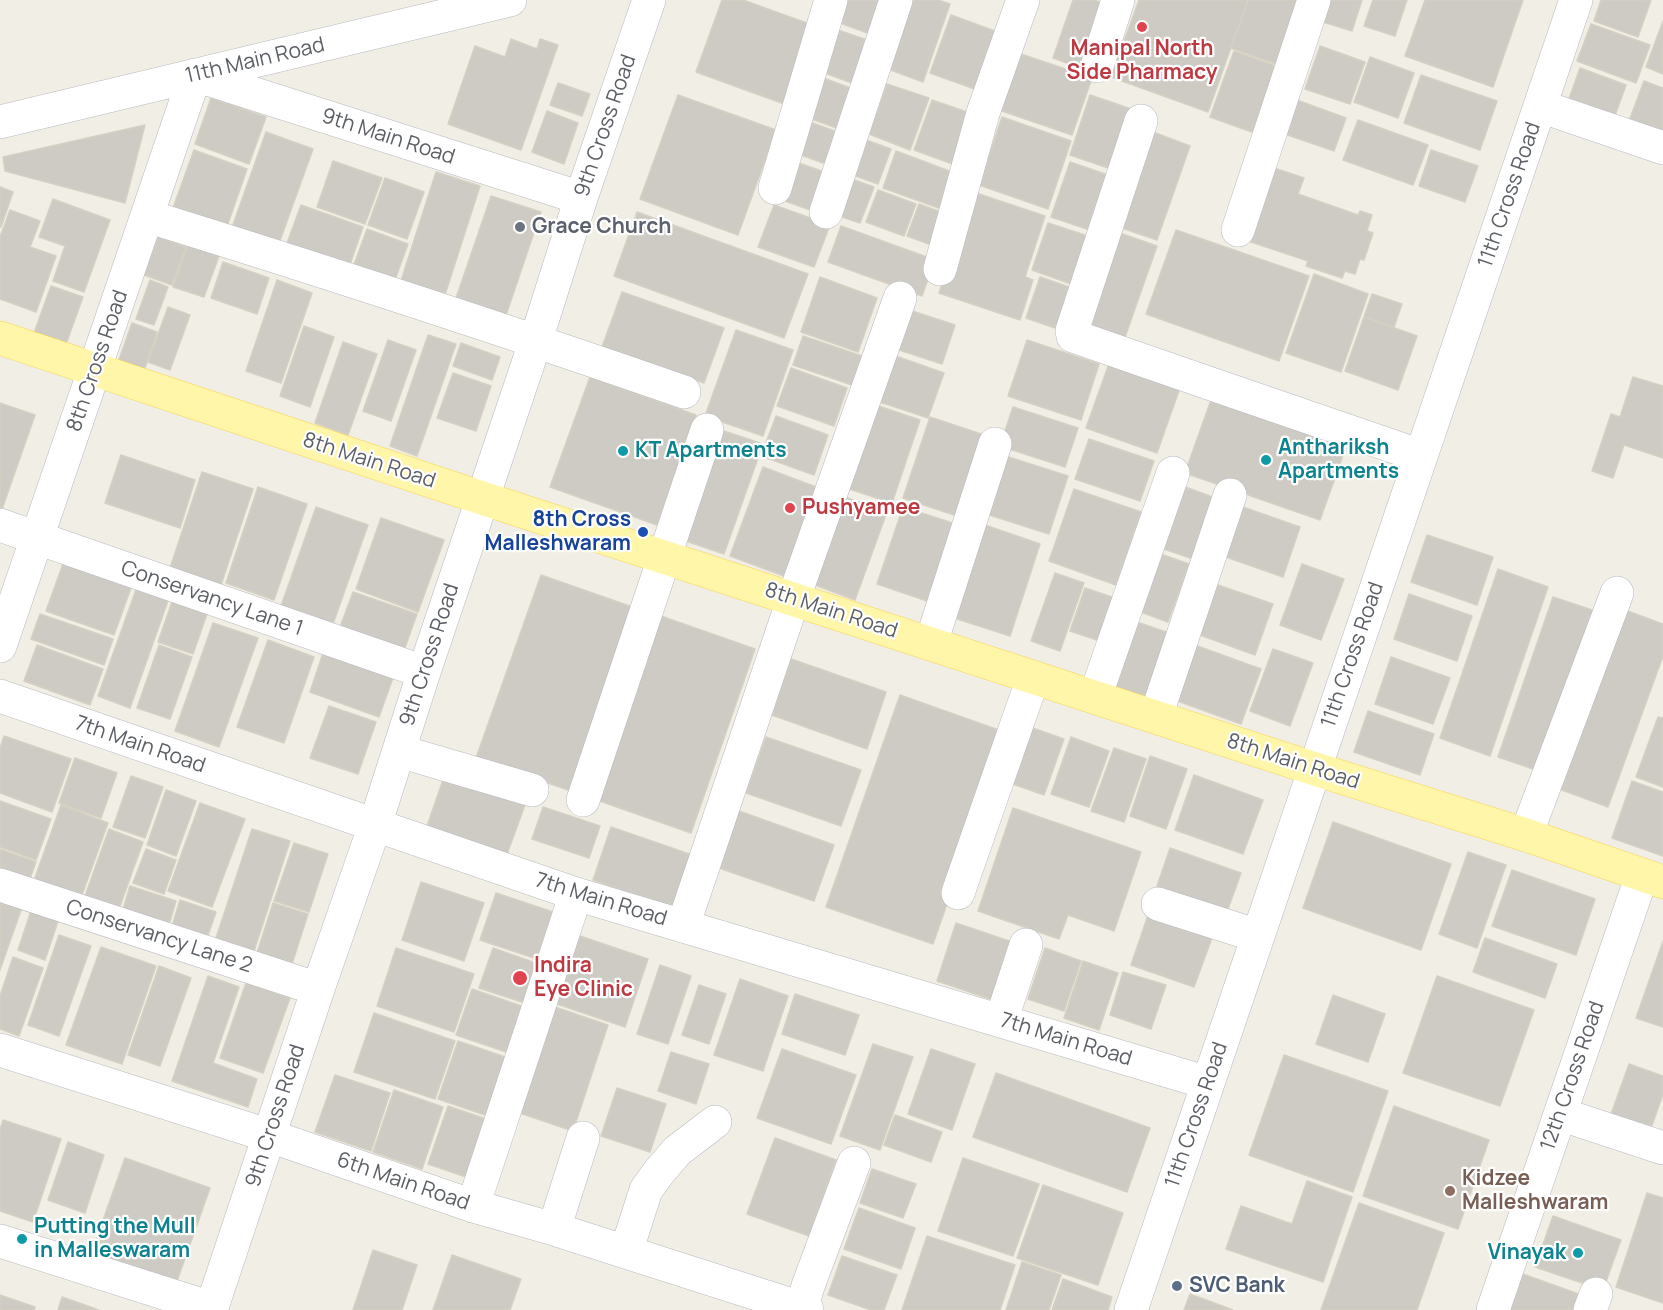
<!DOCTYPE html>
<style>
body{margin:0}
canvas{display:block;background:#f0eee5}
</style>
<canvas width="1663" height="1310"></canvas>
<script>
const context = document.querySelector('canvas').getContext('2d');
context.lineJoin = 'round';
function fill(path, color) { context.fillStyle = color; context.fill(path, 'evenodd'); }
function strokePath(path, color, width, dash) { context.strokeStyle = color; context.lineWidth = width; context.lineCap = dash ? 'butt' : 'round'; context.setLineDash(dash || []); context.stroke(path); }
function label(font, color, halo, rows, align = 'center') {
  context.font = font + ' Manrope,sans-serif'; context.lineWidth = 4.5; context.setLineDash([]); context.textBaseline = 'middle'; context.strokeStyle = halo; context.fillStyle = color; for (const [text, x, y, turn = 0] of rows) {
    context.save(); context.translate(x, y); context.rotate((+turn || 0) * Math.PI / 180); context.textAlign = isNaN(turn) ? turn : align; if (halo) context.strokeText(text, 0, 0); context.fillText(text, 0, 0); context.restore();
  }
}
const building = new Path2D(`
 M722 0H743L815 26 787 105 696 72Z
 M845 0H889L876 36 837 22Z
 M913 0H938L950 4 923 82 888 69Z
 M1073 0H1094L1114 7 1092 72 1053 58Z
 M1139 0H1248L1208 112 1111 77Z
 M1248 0H1305L1281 66 1231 48Z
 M1327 0H1362L1352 31 1320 21Z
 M1373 0H1407L1395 36 1364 26Z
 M1425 0H1523L1493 87 1405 56Z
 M1601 0H1651L1638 37 1594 21Z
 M951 15 1003 34 983 92 930 73Z
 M1663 21V74L1646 67Z
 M1591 24 1650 45 1636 83 1577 61Z
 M832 28 873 42 857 85 817 70Z
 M511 39 537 49 540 39 558 45 521 150 448 124 475 46 505 57Z
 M1320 46 1365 62 1350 104 1305 89Z
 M1234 51 1284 69 1260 135 1210 117Z
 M1018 53 1092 78 1072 135 999 110Z
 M1370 57 1414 73 1398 118 1354 102Z
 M1580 68 1626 85 1612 124 1566 107Z
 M815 75 856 90 842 130 801 115Z
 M1421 75 1497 101 1480 150 1404 123Z
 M1644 81 1663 88V143L1626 129Z
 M558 83 590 94 582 116 550 105Z
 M887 84 929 98 910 150 869 134Z
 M678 95 776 130 738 235 640 199Z
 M1090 95 1134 110 1114 170 1070 155Z
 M211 98 266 117 249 164 195 144Z
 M1294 99 1346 118 1334 151 1282 133Z
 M932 100 976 115 958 166 914 150Z
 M547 111 578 123 564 164 532 152Z
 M1002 117 1071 141 1048 209 979 185Z
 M1358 120 1428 145 1413 185 1343 160Z
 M807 121 843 134 831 166 796 153Z
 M145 125 125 203 5 171 3 157Z
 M1150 131 1190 146 1157 240 1116 226Z
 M266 132 313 149 277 249 230 233Z
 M866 140 891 149 878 184 853 175Z
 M194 150 247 169 223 238 169 219Z
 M1431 150 1478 166 1465 202 1419 186Z
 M896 151 960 175 947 211 883 188Z
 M333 161 382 178 365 224 317 207Z
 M796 162 827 173 813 211 782 200Z
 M1070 162 1111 176 1093 231 1051 217Z
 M1265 165 1304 178 1298 194 1358 215 1360 211 1372 215 1367 231 1373 233 1364 260 1360 259 1355 274 1345 271 1342 278 1306 266 1308 261 1248 241Z
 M436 172 480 186 442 304 398 290Z
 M385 178 424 192 407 239 368 225Z
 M852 179 874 187 860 223 839 216Z
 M0 187 13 192 1 227H0Z
 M878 190 916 204 904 236 866 222Z
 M973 192 1045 216 1025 277 1033 280 1020 320 939 293Z
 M491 196 541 212 503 324 453 307Z
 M53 199 110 220 84 292 53 281 65 246 39 237Z
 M919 204 949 215 937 247 907 236Z
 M301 205 363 227 346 276 283 254Z
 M774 205 830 225 814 267 758 247Z
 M10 210 40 221 30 247 56 256 36 312 0 299V237Z
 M637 212 808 274 784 338 614 276Z
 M1048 223 1091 237 1074 285 1032 270Z
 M841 226 935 260 922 296 828 262Z
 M367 229 408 244 392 288 351 273Z
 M1176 230 1309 276 1279 361 1146 314Z
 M1114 231 1157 246 1124 340 1082 325Z
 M158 237 186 247 172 285 144 275Z
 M188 245 219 256 204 297 173 287Z
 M223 262 269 278 257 314 211 298Z
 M1314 274 1368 294 1341 372 1286 353Z
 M820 277 877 298 858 352 801 332Z
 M1040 277 1072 288 1058 329 1026 318Z
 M150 280 168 287 154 325 136 319Z
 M277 280 312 293 281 383 246 371Z
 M51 286 83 297 66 344 34 333Z
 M622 292 724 328 704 383 602 347Z
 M1372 294 1402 304 1394 327 1364 317Z
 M168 307 190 315 170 370 148 362Z
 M906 309 955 325 942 364 893 348Z
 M1364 317 1417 336 1398 390 1345 371Z
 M132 323 157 332 142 377 116 368Z
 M304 326 334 337 310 407 280 396Z
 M736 330 793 350 763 436 705 416Z
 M428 335 456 344 417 456 390 446Z
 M803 336 862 356 852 385 793 365Z
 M388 340 416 350 391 421 363 411Z
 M1027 340 1099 364 1081 420 1008 396Z
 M343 342 377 354 348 435 315 423Z
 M461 343 500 357 492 380 453 366Z
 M887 353 944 373 928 418 871 399Z
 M1111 358 1182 382 1157 453 1086 428Z
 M791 368 847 388 834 426 777 406Z
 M453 373 491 386 476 431 437 418Z
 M590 377 696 415 657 525 550 487Z
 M1633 377 1663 386V458L1624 445 1613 478 1592 471 1611 414 1620 417Z
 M1211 400 1346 447 1320 520 1185 473Z
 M864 401 920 420 892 503 837 485Z
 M0 403 35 415 0 515Z
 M1013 407 1078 428 1065 467 1000 446Z
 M776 416 828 435 814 475 761 456Z
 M930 417 993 438 966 519 903 498Z
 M718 429 763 444 724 554 680 539Z
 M1089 439 1154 461 1140 501 1075 479Z
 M996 453 1068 476 1049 534 977 511Z
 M121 455 195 480 180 528 105 503Z
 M763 467 816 487 784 576 730 556Z
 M202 472 253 489 219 591 168 574Z
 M1177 484 1218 499 1196 560 1155 546Z
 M258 487 307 504 274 600 226 583Z
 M1074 489 1141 512 1116 585 1049 561Z
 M839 495 887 512 855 600 807 582Z
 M1240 506 1300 527 1283 577 1223 556Z
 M316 507 368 525 333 624 281 606Z
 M903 507 965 527 939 605 877 584Z
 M381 518 444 540 418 612 356 589Z
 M979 523 1040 544 1010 636 948 616Z
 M1427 535 1493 557 1477 605 1411 582Z
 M1155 552 1189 564 1168 622 1135 610Z
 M64 561 132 585 114 635 46 611Z
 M1302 564 1344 579 1321 640 1280 625Z
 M1498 569 1548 587 1490 756 1440 738Z
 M1055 573 1084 583 1060 651 1031 641Z
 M541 575 638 609 574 792 476 758Z
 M1218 585 1273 604 1255 655 1200 635Z
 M137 587 169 598 130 708 98 696Z
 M1085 588 1115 598 1100 641 1070 631Z
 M353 592 417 614 402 656 338 633Z
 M1409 594 1472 616 1457 661 1394 639Z
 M1553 597 1595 611 1539 771 1498 757Z
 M173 599 208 611 193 654 158 642Z
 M1617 607 1663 624V656L1608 807 1551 786Z
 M40 614 113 639 104 665 31 639Z
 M658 615 755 649 691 833 594 799Z
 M1131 620 1169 633 1146 698 1108 684Z
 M213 623 258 638 219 747 175 731Z
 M268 640 314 657 284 743 237 727Z
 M1192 644 1261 669 1241 724 1172 699Z
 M37 645 103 669 90 705 24 681Z
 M159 645 192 657 170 719 137 708Z
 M1273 649 1313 663 1290 726 1250 711Z
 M324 650 394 675 379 717 310 692Z
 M1391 657 1450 678 1433 724 1375 704Z
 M791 659 886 692 867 749 772 715Z
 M900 695 1007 733 933 944 826 907Z
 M329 706 376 722 358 774 310 758Z
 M1368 711 1434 734 1420 775 1354 752Z
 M1658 717 1663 718V787L1636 777Z
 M1024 725 1064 739 1044 795 1004 781Z
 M4 736 71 759 52 812 0 793V748Z
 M766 737 861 770 841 826 746 793Z
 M1071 737 1109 751 1089 807 1051 794Z
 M1114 748 1146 759 1124 822 1091 811Z
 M1150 756 1187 769 1166 829 1130 816Z
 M75 758 117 773 101 818 59 803Z
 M1194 775 1263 800 1243 854 1175 830Z
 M131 776 163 787 145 838 113 827Z
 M444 777 525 805 506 857 426 829Z
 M1632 781 1663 792V856L1612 838Z
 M166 790 196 801 176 856 147 845Z
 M0 801 51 819 36 860 0 847Z
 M200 803 245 819 212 907 168 891Z
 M61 805 108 823 79 903 32 886Z
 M543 807 600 826 589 858 532 839Z
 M1013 808 1141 852 1114 931 1068 915 1059 939 978 911Z
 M739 811 834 845 814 901 719 868Z
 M1333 822 1451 864 1421 950 1303 908Z
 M611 827 695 856 676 909 593 880Z
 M109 829 143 842 119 909 85 896Z
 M252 829 290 841 253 954 215 941Z
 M294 843 328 854 309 912 274 901Z
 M1170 848 1241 873 1223 923 1153 898Z
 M0 849 36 862 26 889 0 879Z
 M146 849 176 860 164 894 133 883Z
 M1468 852 1506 865 1477 948 1439 934Z
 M1512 870 1595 899 1576 955 1492 926Z
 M421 882 484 903 464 961 402 940Z
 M130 886 176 901 165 938 119 923Z
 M496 893 562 915 546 962 480 940Z
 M180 900 216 912 204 947 169 936Z
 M0 903 21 910 0 970Z
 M273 903 308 914 292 964 257 953Z
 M31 911 58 921 45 960 18 950Z
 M1148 915 1212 938 1194 987 1131 965Z
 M956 923 1018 944 999 1002 937 981Z
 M568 932 648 959 625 1027 545 1000Z
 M59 935 91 946 59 1036 28 1025Z
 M1485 938 1557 964 1545 998 1473 972Z
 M1663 941V1027L1636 1018Z
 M101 947 156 966 122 1064 66 1045Z
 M396 948 474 974 454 1032 377 1006Z
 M493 948 544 966 531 1005 479 988Z
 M1045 948 1081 961 1064 1011 1028 999Z
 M13 957 43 968 19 1036 0 1029V996Z
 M1083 961 1118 973 1099 1030 1064 1018Z
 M660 965 691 976 668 1044 637 1034Z
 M159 966 191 978 160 1066 128 1055Z
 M1123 972 1166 985 1151 1029 1110 1015Z
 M208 976 239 987 213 1063 257 1079 248 1107 172 1081Z
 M1437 976 1534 1010 1500 1106 1403 1073Z
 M740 979 788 996 763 1071 714 1055Z
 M246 983 290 998 263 1073 220 1058Z
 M699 985 726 994 709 1044 682 1035Z
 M472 989 533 1010 518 1056 456 1035Z
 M795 994 859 1015 845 1055 782 1034Z
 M1333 995 1385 1014 1368 1062 1316 1044Z
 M546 1004 608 1025 573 1131 511 1110Z
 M374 1013 455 1041 435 1099 354 1072Z
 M458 1041 514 1060 494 1118 438 1099Z
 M873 1044 913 1057 880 1150 840 1136Z
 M782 1049 856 1075 831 1144 757 1118Z
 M931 1049 975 1064 952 1130 908 1114Z
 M671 1052 709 1064 696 1104 658 1091Z
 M1284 1055 1388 1091 1353 1192 1249 1155Z
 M1629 1064 1663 1076V1094L1650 1131 1610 1117Z
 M996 1073 1150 1128 1127 1192 973 1137Z
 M335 1075 390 1093 371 1151 315 1132Z
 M617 1088 666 1104 650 1152 601 1136Z
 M394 1090 443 1107 422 1169 373 1152Z
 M448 1106 492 1121 472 1179 428 1164Z
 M1394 1106 1489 1140 1458 1229 1363 1196Z
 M895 1115 942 1132 931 1162 884 1145Z
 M3 1120 61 1139 33 1222 0 1211V1130Z
 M775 1138 836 1160 809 1236 747 1214Z
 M68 1142 104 1155 85 1213 48 1200Z
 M125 1158 210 1188 176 1284 91 1254Z
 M963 1158 1039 1184 1013 1256 938 1231Z
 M872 1169 916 1184 903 1218 860 1203Z
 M1307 1181 1352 1197 1323 1282 1226 1249 1241 1206 1292 1224Z
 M1043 1185 1123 1213 1098 1285 1017 1258Z
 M1647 1193 1663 1198V1303L1616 1287Z
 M1359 1203 1444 1233 1417 1310H1321Z
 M859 1208 915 1228 901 1269 844 1249Z
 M1553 1216 1621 1240 1603 1290 1535 1267Z
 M927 1236 1015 1265 1000 1310H902Z
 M373 1250 417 1265 402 1310H353Z
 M452 1255 521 1279 510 1310H433Z
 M842 1256 897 1275 884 1310H871L828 1295Z
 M1022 1262 1061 1275 1049 1310H1006Z
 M1520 1273 1587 1297 1582 1310H1507Z
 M1063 1279 1112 1297 1108 1310H1052Z
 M1190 1294 1233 1310H1184Z
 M0 1295 35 1307 34 1310H0Z
 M62 1297 99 1310H58Z`);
fill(building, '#cdcbc4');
strokePath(building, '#d5d0c2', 1.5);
const minor = new Path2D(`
 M1097 66 1118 0
 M1540 106 1663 148
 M1141 121 1072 331 1073 336 1194 378 1421 456
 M0 122 510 0
 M775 188 831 0
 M826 212 896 0
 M147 216C327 272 506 330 684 392
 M1238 230 1314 0
 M940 269 983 113 1023 0
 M0 525 424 672
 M931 643 995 444
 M0 646 195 75 581 198
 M0 696 576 894 1208 1083
 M1095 697 1173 473
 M1156 716 1230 495
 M399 751 532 790
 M583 800 707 430
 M1526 835 1617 593
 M0 885 318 989
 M958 893 1033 678
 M1158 904 1258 936
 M683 926 793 600 900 298
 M1001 1021 1026 945
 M0 1050 270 1136 473 1206 554 1229 807 1310
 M1560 1114 1663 1148
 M473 1206 576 894
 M554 1229 583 1138
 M0 1241 211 1308
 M626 1252 646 1190 659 1172 677 1151 715 1122
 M211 1310 318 989 375 825 424 672 536 340 581 198 649 0
 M801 1310 808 1286 854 1163
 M1131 1310 1576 0
 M1493 1310 1642 875
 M1590 1310 1596 1294`);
const major = new Path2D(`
 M0 338 482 498 1315 769 1526 835 1663 882`);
strokePath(minor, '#b7babf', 34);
strokePath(major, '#fad454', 34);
strokePath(minor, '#fff', 33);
strokePath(major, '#fff6aa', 33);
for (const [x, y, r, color] of [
 [1142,27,6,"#e0444e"],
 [520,227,6,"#6b7280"],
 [623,451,6,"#0f9aa8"],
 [1266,460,6,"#0f9aa8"],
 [790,508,6,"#e0444e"],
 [643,532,6,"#1a4fb4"],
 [520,978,8,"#e0444e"],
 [1450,1191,6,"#8d6e63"],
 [22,1239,6,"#0f9aa8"],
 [1578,1253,6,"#0f9aa8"],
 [1177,1286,6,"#5c6f8a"]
]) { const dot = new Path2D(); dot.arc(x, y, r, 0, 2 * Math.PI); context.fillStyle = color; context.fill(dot); strokePath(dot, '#fff', 2); }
label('bold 21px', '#be3a42', '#fff', [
 ["Manipal North",1142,49,"center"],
 ["Side Pharmacy",1142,73,"center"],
 ["Pushyamee",802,508],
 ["Indira",534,966],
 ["Eye Clinic",534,990]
], 'left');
label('21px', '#5c6066', '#fff', [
 ["11th Main Road",255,61,-13],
 ["9th Cross Road",606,126,-71],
 ["9th Main Road",388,137,18],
 ["11th Cross Road",1510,195,-71],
 ["8th Cross Road",98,361,-71],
 ["8th Main Road",369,461,18],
 ["Conservancy Lane 1",212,599,19],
 ["8th Main Road",831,611,18],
 ["9th Cross Road",430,655,-72],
 ["11th Cross Road",1353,655,-71],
 ["7th Main Road",140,745,19],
 ["8th Main Road",1293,762,18],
 ["7th Main Road",601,900,17],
 ["Conservancy Lane 2",159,937,18],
 ["7th Main Road",1066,1040,17],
 ["12th Cross Road",1573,1076,-71],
 ["11th Cross Road",1197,1115,-71],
 ["9th Cross Road",276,1116,-72],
 ["6th Main Road",403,1182,19]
]);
label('bold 21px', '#5b616d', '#fff', [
 ["Grace Church",532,227]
], 'left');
label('bold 21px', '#0d838f', '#fff', [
 ["Anthariksh",1278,448],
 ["Apartments",1278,472],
 ["KT Apartments",635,451],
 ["Putting the Mull",34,1227],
 ["in Malleswaram",34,1251],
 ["Vinayak",1566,1253,"right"]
], 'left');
label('bold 21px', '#164399', '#fff', [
 ["8th Cross",631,520],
 ["Malleshwaram",631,544]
], 'right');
label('bold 21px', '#785e54', '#fff', [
 ["Kidzee",1462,1179],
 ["Malleshwaram",1462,1203]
], 'left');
label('bold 21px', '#4e5e75', '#fff', [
 ["SVC Bank",1189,1286]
], 'left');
</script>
